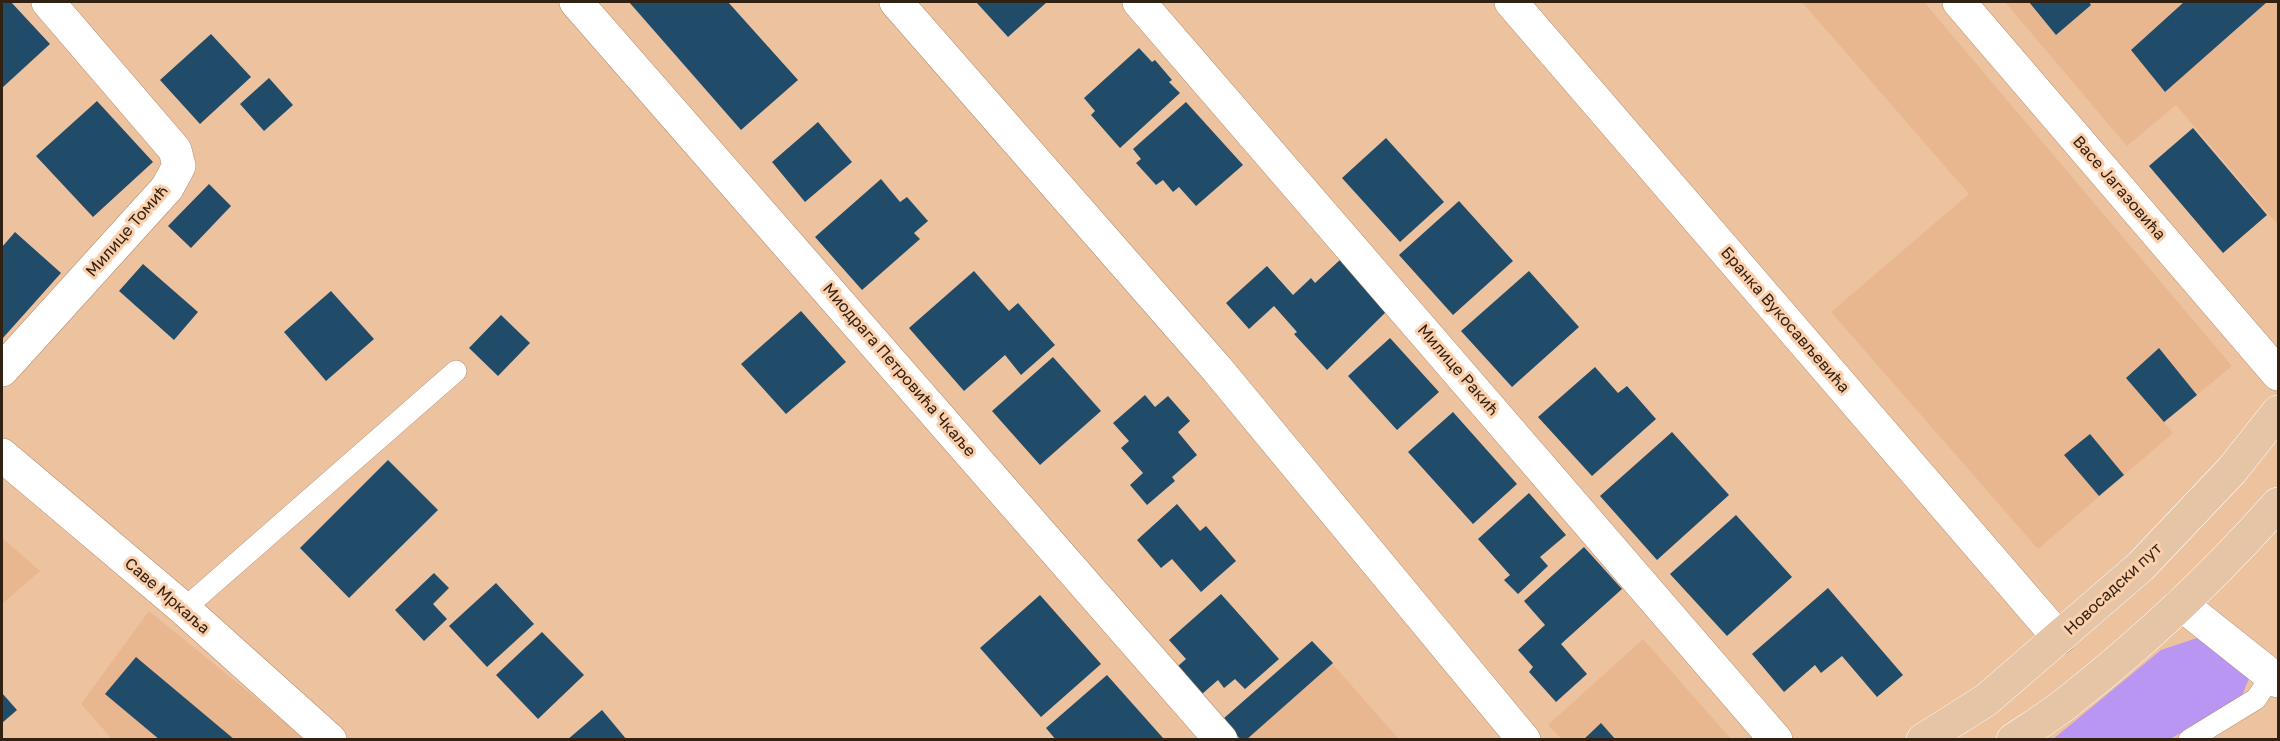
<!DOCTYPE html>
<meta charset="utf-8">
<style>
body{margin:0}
#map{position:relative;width:2280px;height:741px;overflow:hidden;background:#edc29f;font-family:"Golos Text",sans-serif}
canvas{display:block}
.frame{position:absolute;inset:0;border:3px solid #312113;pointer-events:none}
</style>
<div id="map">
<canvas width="2280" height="741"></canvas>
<div class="frame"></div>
</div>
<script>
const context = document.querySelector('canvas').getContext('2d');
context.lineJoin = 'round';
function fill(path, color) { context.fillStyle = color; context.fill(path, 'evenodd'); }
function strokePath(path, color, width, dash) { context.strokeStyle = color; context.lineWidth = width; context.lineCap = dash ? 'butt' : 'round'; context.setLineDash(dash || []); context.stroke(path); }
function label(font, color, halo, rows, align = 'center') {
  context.font = font + ' "Golos Text",sans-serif'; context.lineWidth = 6; context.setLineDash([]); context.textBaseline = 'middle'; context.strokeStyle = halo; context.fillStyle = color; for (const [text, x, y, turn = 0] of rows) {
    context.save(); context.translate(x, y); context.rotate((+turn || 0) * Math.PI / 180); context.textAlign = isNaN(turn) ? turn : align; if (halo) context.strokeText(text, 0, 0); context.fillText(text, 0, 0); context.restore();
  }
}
fill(new Path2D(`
 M1802 2H1924L2232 366 2164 422 2173 433 2038 549 1831 312 1969 194Z
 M2005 2H2278V225L2176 105 2127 146Z
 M2 538 40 571 2 604Z
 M149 611 306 739H112L81 704Z
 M1643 639 1731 739H1562L1548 725Z
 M1312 641 1399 739H1241L1223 719Z`), '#e8b78f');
fill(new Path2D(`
 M2200 637 2250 676 2241 698 2170 739 2052 740 2161 650Z`), '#ba96f3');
fill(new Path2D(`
 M2 2H11L50 44 2 88Z
 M629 2H728L798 80 741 130Z
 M976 2H1047L1008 37Z
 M2029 2H2089L2091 5 2056 35Z
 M2184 2H2267L2165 92 2131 50Z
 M211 34 251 77 200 124 160 80Z
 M1139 48 1152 62 1155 60 1172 80 1169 82 1180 93 1120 148 1091 115 1095 111 1084 98Z
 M269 78 293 105 264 131 240 104Z
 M97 101 153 162 93 217 36 156Z
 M1186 102 1243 165 1196 206 1179 187 1173 192 1163 180 1156 185 1136 163 1141 159 1133 149Z
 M818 122 852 162 805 202 772 162Z
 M2193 128 2267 215 2223 253 2149 166Z
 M1386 138 1444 202 1400 242 1342 178Z
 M881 179 900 202 907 197 928 221 914 233 920 239 862 290 815 237Z
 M209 184 231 206 191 248 168 226Z
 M1459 201 1513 261 1453 315 1399 255Z
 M15 232 61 273 2 339V247Z
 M1341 259 1387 311 1327 370 1294 334 1297 332 1274 306 1249 329 1226 303 1267 266 1293 295 1311 278 1315 283Z
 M143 264 198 312 174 340 119 291Z
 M974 271 1009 311 1018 303 1055 345 1021 375 1005 355 964 391 909 328Z
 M1529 271 1579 327 1512 387 1461 331Z
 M331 291 374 339 326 381 284 332Z
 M801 311 846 362 786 414 741 364Z
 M501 315 530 343 498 376 469 348Z
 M1390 338 1439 392 1397 430 1348 376Z
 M2159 348 2197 395 2164 422 2126 378Z
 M1053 357 1101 411 1040 465 992 411Z
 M1595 367 1618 393 1627 386 1656 419 1592 476 1538 417Z
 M1145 395 1155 407 1168 396 1190 421 1178 432 1197 455 1172 477 1175 481 1147 505 1130 485 1143 473 1121 448 1129 441 1113 423Z
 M1453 412 1517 484 1473 524 1408 452Z
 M1672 432 1729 495 1657 560 1600 496Z
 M2090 434 2124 475 2099 496 2064 455Z
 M388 460 438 510 349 598 300 548Z
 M1529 493 1566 535 1540 557 1548 566 1518 594 1504 580 1510 575 1478 539Z
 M1177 504 1200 531 1206 526 1236 561 1201 592 1172 559 1161 568 1137 540Z
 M1736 515 1792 577 1727 636 1670 574Z
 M1584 547 1622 589 1561 644 1587 674 1556 702 1529 672 1533 667 1518 650 1545 625 1524 601Z
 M434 573 449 588 433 604 447 619 424 641 395 610Z
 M496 583 534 624 487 667 449 626Z
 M1828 588 1903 675 1877 697 1842 656 1821 673 1815 665 1784 692 1752 654Z
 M1221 594 1279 659 1245 689 1235 679 1224 688 1218 680 1202 694 1178 666 1186 659 1169 640Z
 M1040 595 1101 664 1041 717 980 648Z
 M542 632 584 675 538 719 496 675Z
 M1312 641 1333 663 1246 740H1241L1223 719Z
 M136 657 235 740H160L105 694Z
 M1107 675 1163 738 1161 740H1056L1046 728Z
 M2 693 17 710 2 723Z
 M602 710 627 740H567Z
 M1601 723 1616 740H1583Z`), '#214c69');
const lane = new Path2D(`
 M184 609 456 371
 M2189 740 2256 699 2272 675`);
const street = new Path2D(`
 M576 2 1221 740
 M896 2 1217 369 1524 740
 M1139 2 1776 740
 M1511 2 2059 638
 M1959 2 2278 374
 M2 370 167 188 179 166 175 150 48 2
 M2 455 184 609 330 740
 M2181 604 2278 681`);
const primary = new Path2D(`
 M1923 740 1986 700 2141 566 2232 470 2278 412
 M2013 740C2032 727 2052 715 2069 701 2144 642 2215 575 2278 504`);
strokePath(lane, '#b58d6b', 22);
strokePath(street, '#b58d6b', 34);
strokePath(primary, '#fff', 34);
strokePath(lane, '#fff', 21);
strokePath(street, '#fff', 33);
strokePath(primary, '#e6c4a6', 33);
label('16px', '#312113', '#fbcfac', [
 ["Васе Јагазовића",2119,188,49],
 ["Милице Томић",127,231,-49],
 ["Бранка Вукосављевића",1785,320,49],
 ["Миодрага Петровића Чкаље",899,370,49],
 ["Милице Ракић",1458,370,49],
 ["Новосадски пут",2113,589,-43],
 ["Саве Мркаља",167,596,41]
]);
</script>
